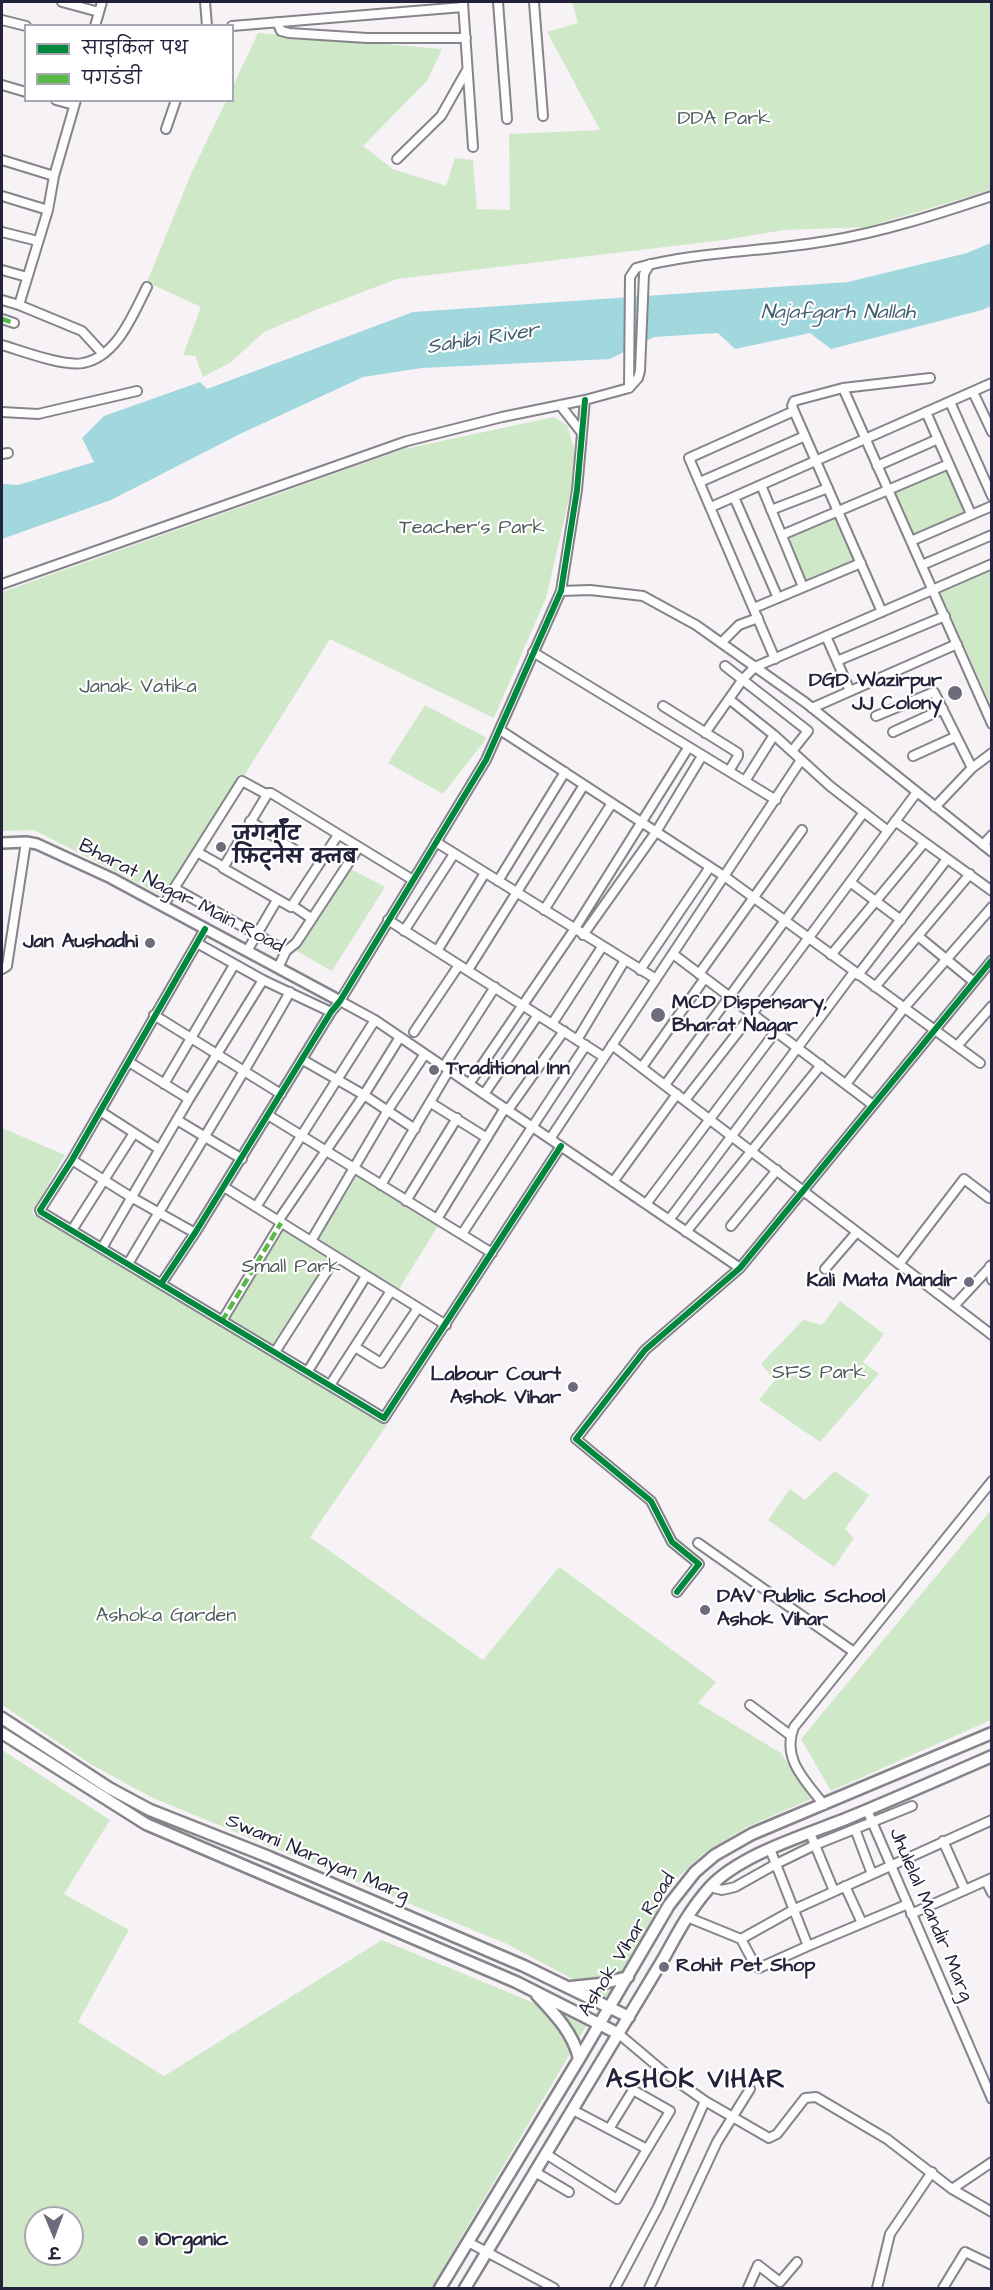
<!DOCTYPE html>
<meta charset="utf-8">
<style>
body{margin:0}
#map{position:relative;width:993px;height:2290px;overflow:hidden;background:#f7f2f6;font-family:"Architects Daughter","Playpen Sans Deva",sans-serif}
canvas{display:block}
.frame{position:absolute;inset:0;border:3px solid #22223b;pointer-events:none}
.legend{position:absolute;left:24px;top:24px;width:210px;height:78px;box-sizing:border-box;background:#fff;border:2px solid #a7a7b1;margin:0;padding:8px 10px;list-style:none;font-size:18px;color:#22223b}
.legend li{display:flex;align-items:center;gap:12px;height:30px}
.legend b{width:30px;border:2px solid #a7a7b1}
.north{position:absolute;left:24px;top:2206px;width:60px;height:60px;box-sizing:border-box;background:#fff;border:2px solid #a7a7b1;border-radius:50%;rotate:179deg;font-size:16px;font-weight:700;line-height:24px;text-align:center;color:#22223b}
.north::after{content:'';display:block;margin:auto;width:21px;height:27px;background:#6d6b7c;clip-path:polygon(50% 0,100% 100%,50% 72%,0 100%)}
</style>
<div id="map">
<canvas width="993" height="2290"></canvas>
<div class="frame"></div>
<ul class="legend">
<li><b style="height:8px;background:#00873e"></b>साइकिल पथ</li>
<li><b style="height:8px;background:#58b947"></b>पगडंडी</li>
</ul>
<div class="north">उ</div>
</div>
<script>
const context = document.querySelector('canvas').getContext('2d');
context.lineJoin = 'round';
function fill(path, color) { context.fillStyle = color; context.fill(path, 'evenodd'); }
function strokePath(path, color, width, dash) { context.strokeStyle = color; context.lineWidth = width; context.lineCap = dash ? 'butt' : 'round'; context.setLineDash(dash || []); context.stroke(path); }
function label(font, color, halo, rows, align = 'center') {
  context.font = font + ' "Architects Daughter","Playpen Sans Deva",sans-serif'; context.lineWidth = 4.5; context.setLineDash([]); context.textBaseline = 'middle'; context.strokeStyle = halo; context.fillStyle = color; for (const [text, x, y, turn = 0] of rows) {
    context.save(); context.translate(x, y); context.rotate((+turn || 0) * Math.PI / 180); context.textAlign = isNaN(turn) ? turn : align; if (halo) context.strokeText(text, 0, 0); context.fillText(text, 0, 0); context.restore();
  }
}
fill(new Path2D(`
 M572 2H991V190L867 227 784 230 724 240 397 279 318 309 264 332 231 362 203 377 195 356 183 355 201 307 147 282 191 174 226 101 232 100 233 86 258 33 442 49 427 81 363 146 393 169 446 186 455 158 473 160 477 209 510 210 509 134 600 130 547 32 578 23Z
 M554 417 567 425 578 461 546 598 494 718 330 639 167 898 34 830 2 831V592L404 449Z
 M945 467 966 513 913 537 892 491Z
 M837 514 858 561 805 585 784 538Z
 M991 569V706L940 592Z
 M425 705 487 738 443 794 388 763Z
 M345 866 385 887 332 971 293 949Z
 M2 1128 65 1155 32 1213 389 1422 310 1537 483 1660 559 1567 716 1682 698 1703 781 1753 811 1799 745 1828 704 1853 674 1881 608 1998 507 1944 153 1798 92 1765 2 1705Z
 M357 1176 438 1226 399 1289 318 1239Z
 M284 1230 329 1258 272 1345 228 1319Z
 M840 1301 884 1334 863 1362 879 1374 820 1442 759 1400 775 1380 761 1364 803 1320 822 1325Z
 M835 1471 869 1495 845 1529 854 1538 834 1567 768 1520 790 1489 805 1500Z
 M991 1510V1720L831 1791 801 1739Z
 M2 1750 110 1820 64 1894 129 1930 78 2022 164 2076 382 1940 587 2025 431 2288H2ZM36 2218H72V2254H36Z`), '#cfe9c8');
fill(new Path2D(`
 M991 243V306L982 310 831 349 810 333 735 349 718 333 654 337 610 359 422 368 363 377 240 434 111 500 2 539V484L18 485 94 462 82 438 104 416 200 382 207 389 413 312 848 282 967 253Z`), '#a1d8de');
const minor = new Path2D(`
 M62 2 99 12
 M205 2 207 26
 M498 2 507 119
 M534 2 543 116
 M463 3 473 147
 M2 20 26 26
 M277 22 281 31 289 33 367 38H466
 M95 26 102 2
 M232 26 463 7
 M2 85 26 92
 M56 100 74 105
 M166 129 176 100
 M397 159 441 116 467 70
 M2 160 54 176
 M2 196 48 210
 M2 232 38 241
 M2 270 27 277
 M2 300 19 305 82 331 103 354
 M19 305 48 210 54 176 76 100
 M2 319 14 323
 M2 345C22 351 64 367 83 363 117 357 133 314 147 287
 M629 388 630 277 636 268C698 251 764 252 827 241 883 232 938 214 992 196
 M843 388 992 724
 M973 392 992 432
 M950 402 992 496
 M560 405 582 433
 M794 411 792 406 794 401 843 388 930 378
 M2 412 38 414 137 391
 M926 412 971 514
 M2 454 8 453
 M877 466 938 439
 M700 482 805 436
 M761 485 803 587
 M734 497 778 598
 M711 507 992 383
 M771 510 828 488
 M782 535 949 464
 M911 541 992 506
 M922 565 992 535
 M2 584 407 441 502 417 585 400 629 388 638 378 640 371 644 274 650 264
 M561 591 590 590 643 596 696 625 806 703 992 852
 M754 608 861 563
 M826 636 850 691
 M721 643 739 625 758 618
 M533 652 776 800
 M775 659 689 458 794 411 882 612
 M837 661 945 616
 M725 666 808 731 792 751
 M729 699 774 735 830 786 888 831
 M663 706 738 753V756L729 771
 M812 708 957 644
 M876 716 934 692 972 768
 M500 730 724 876 980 1063
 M893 732 943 709
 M705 733 743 679 755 667 992 564
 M913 756 955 737
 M745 781 774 735
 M935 807 972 768 992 753
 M250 821 295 850
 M895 821 992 891
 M338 835 291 907 223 868 268 793H271L413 880
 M436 842 656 979
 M983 845 992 835
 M197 852 222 866
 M498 881 565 772
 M850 882 901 920
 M174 888 286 951
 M163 906 242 781 266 794
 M293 906 311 918
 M544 910 612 803
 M388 920 604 1057
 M205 929 72 1160 40 1210 41 1212 384 1418 561 1146
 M404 931 454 854
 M583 935 656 832 702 756
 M918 936 974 982
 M197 943 263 980 331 1012
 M247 951 277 900
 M437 951 485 873
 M673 954 873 1105
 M831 955 924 843
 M278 968 286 951 296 943 359 847
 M2 969 7 966 26 842
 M468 970 584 785
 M640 970 710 867
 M699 974 802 830
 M858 975 947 859
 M875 987 970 874
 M340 1001 375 1020 740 1268
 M154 1015 281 1094
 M552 1024 602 947
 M414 1032 459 965
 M577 1040 625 960
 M612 1045 992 1335
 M957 1046 992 1006
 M303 1060 364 1095 415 1129
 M129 1062 189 1099
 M444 1066 495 987
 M642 1067 705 978
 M164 1084 234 965
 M469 1084 574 930 688 748
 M846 1084 904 1008 992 907
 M665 1085 864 812
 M484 1094 538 1015
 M685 1100 752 1014 917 792
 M431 1103 487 1138
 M508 1110 564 1031
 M100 1111 159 1149
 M268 1115 492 1253
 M177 1120 242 1159
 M550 1139 801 760
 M72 1160 131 1197 195 1233
 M613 1182 677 1094
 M381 1185 449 1070
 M224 1187 446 1325
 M406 1201 457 1118
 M646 1204 776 1031
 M256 1207 375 1020
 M437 1219 505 1108
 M669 1220 854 972
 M278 1221 364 1095 400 1037
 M731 1226 777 1170
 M72 1230 134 1133
 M686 1232 821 1065
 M462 1234 586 1045
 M311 1241 388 1110 425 1054
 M102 1248 189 1099 263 980
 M128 1264C182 1173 238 1084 290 992
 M899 1264 964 1179 989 1198
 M990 1266 992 1280
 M825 1269 857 1232
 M161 1284 195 1233 331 1012 340 1001 486 760 561 591 577 490 585 400
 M954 1306 992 1265
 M222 1321 281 1223
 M355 1347 381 1363 418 1308
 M275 1352 336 1257
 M308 1371 366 1276
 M330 1385 391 1291
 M698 1543 854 1652
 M677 1592 699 1564 672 1542 651 1501 576 1439 645 1350 740 1268 992 960
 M750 1705 790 1735
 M824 1805C806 1781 781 1759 794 1727L992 1481
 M867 1810 992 2099
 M855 1829 872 1874
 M810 1833 834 1891
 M943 1841 965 1890
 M770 1849 808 1946 908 1904
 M986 1881 992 1893
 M845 1886 862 1923
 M710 1887 722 1890 735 1887 776 1864 815 1845 912 1806
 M911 1914 992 1878
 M687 1917 741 1939
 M808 1946 759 1968 755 1965 741 1939 793 1910 992 1820
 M619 2034 664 2072 705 2101 769 2138 777 2134 805 2098 816 2097 887 2139 952 2189 992 2212
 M573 2110 647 2149
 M546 2154 617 2199 670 2111 633 2090 609 2129
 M535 2172 569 2192
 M952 2189 992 2162
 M468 2242 554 2288
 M615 2288 658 2207 705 2101
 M649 2288 717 2142 750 2089
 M748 2288 758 2265 780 2282 797 2262
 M877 2288 890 2234 932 2172
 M943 2288 965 2252 992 2265`);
const tertiary = new Path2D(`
 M2 843 26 842 37 844 111 878 340 1001`);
const secondary = new Path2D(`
 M2 1718 109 1788 150 1810 269 1857 524 1966 629 2017
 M2 1733 146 1824 516 1982 619 2034
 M571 1987 600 1984 628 1977
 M537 1995C554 2013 574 2034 579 2059
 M440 2288 579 2059 669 1905 695 1872 715 1855 752 1834 992 1733
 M465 2288 665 1956C678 1932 691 1908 710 1887 741 1854 806 1835 848 1818 896 1798 944 1777 992 1756`);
strokePath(minor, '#86848b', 12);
strokePath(tertiary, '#86848b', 14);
strokePath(secondary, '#86848b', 15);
strokePath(minor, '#fefdfe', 8);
strokePath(tertiary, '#fefdfe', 9);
strokePath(secondary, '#fefdfe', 10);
strokePath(new Path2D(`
 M2 319 14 323
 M222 1321 281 1223`), '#58b947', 4.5, [9, 4.5]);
strokePath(new Path2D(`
 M205 929 72 1160 40 1210 41 1212 384 1418 561 1146
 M161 1284 195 1233 331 1012 340 1001 486 760 561 591 577 490 585 400
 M677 1592 699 1564 672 1542 651 1501 576 1439 645 1350 740 1268 992 960`), '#00873e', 6);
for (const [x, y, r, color] of [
 [955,693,8,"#6d6b7c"],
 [221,847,6,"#6d6b7c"],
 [150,943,6,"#6d6b7c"],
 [658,1015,8,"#6d6b7c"],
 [434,1070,6,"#6d6b7c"],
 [969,1282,6,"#6d6b7c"],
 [573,1387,6,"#6d6b7c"],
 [705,1610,6,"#6d6b7c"],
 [664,1967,6,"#6d6b7c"],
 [143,2241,6,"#6d6b7c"]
]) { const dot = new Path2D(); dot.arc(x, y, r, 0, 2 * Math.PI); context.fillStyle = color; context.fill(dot); strokePath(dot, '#fff', 2); }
label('20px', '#4c5b5a', '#fff', [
 ["DDA Park",724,120],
 ["Teacher's Park",472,529],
 ["Janak Vatika",138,688],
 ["Small Park",291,1268],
 ["SFS Park",819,1374],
 ["Ashoka Garden",166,1617]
]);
label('bold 20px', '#22223b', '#fff', [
 ["DGD Wazirpur",942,682,"right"],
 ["JJ Colony",942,705,"right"],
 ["जगर्नॉट",233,836],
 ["फ़िट्नेस क्लब",233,859],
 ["Jan Aushadhi",138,943,"right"],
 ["MCD Dispensary,",672,1004],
 ["Bharat Nagar",672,1027],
 ["Traditional Inn",446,1070],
 ["Kali Mata Mandir",957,1282,"right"],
 ["Labour Court",561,1376,"right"],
 ["Ashok Vihar",561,1399,"right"],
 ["DAV Public School",717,1598],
 ["Ashok Vihar",717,1621],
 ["Rohit Pet Shop",676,1967],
 ["iOrganic",155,2241]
], 'left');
label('20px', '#22223b', '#fff', [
 ["Bharat Nagar Main Road",181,897,27],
 ["Swami Narayan Marg",317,1859,23],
 ["Jhulelal Mandir Marg",930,1915,67],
 ["Ashok Vihar Road",628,1945,-58]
]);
label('italic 21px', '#425e71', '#fff', [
 ["Najafgarh Nallah",838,314],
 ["Sahibi River",483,340,-9]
]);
context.letterSpacing = '1.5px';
label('bold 26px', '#22223b', '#fff', [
 ["ASHOK VIHAR",696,2082]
]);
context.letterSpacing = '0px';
</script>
